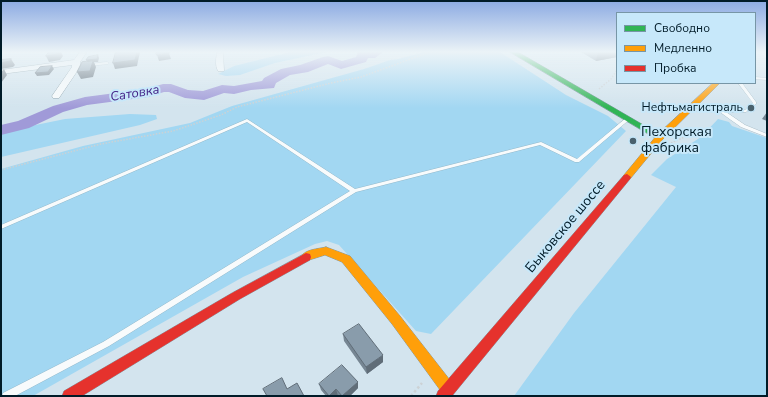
<!DOCTYPE html>
<meta charset="utf-8">
<style>
body{margin:0}
#map{position:relative;width:768px;height:397px;overflow:hidden;background:#d3e4ee;font-family:"Nunito Sans",sans-serif}
canvas{display:block}
.frame{position:absolute;inset:0;border:2px solid #001b28;pointer-events:none}
.legend{position:absolute;left:616px;top:12px;width:140px;height:72px;box-sizing:border-box;background:#c7e8fa;border:1px solid #7796a6;margin:0;padding:5px 7px;list-style:none;font-size:12px;color:#001b28}
.legend li{display:flex;align-items:center;gap:8px;height:20px}
.legend b{width:20px;border:1px solid #7796a6}
</style>
<div id="map">
<canvas width="768" height="397"></canvas>
<div class="frame"></div>
<ul class="legend">
<li><b style="height:5px;background:#30b455"></b>Свободно</li>
<li><b style="height:5px;background:#ff9f0a"></b>Медленно</li>
<li><b style="height:5px;background:#e5322d"></b>Пробка</li>
</ul>
</div>
<script>
const context = document.querySelector('canvas').getContext('2d');
context.lineJoin = 'round';
function fill(path, color) { context.fillStyle = color; context.fill(path, 'evenodd'); }
function strokePath(path, color, width, dash) { context.strokeStyle = color; context.lineWidth = width; context.lineCap = dash ? 'butt' : 'round'; context.setLineDash(dash || []); context.stroke(path); }
function label(font, color, halo, rows, align = 'center') {
  context.font = font + ' "Nunito Sans",sans-serif'; context.lineWidth = 4; context.setLineDash([]); context.textBaseline = 'middle'; context.strokeStyle = halo; context.fillStyle = color; for (const [text, x, y, turn = 0] of rows) {
    context.save(); context.translate(x, y); context.rotate((+turn || 0) * Math.PI / 180); context.textAlign = isNaN(turn) ? turn : align; if (halo) context.strokeText(text, 0, 0); context.fillText(text, 0, 0); context.restore();
  }
}
fill(new Path2D(`
 M290 52H327L275 63 240 75 226 76 218 74 234 66Z
 M424 52H500L566 95 608 116 626 131 431 334 416 331 339 245 327 241 315 244 243 277 33 396H1V169L83 146 190 123 232 106 364 69 390 60 398 59Z
 M130 114 156 115 157 119 140 125 1 157V132L65 119Z
 M718 119 729 122 732 126 767 138V396H514L574 313 676 187 651 175 667 159 701 137Z`), '#a2d7f2');
fill(new Path2D(`
 M358 52H383L375 58H368L366 62 341 69 328 64 308 72 290 75 276 83 274 88 251 90 234 94 224 93 204 100 185 98 169 92H164L148 97 87 105 63 112 29 128 1 135V125L18 121 53 106 85 97 146 89 163 84H171L188 90 203 91 222 85 234 86 262 81 264 78 281 69 300 65 323 57 328 56 342 61 356 57Z`), '#a09ad8');
const lane = new Path2D(`
 M760 52H763L767 56V59Z
 M107 62 109 63 108 64 89 66 87 65 89 64Z
 M755 77 767 78V80L755 79Z
 M738 83H742L756 102V104L753 106H751L750 105 753 103Z
 M748 107H750L751 108 746 112H726L745 125 767 134V137L741 127 731 120 720 112 689 111 687 110 689 109 745 110Z
 M626 118H628L630 119 579 162H575L540 145 356 192 109 346 15 396H2L3 393 103 342 350 191 247 122 1 229V225L247 119 355 189 541 142 577 159Z`);
const street = new Path2D(`
 M80 52H87L80 62V67L59 98H53L52 96 72 67V65L1 74V70L74 60Z
 M217 52H223L224 71H218C215 65 216 59 217 52Z`);
const fast = new Path2D(`
 M510 52H518L664 137 660 139H657Z`);
const slow = new Path2D(`
 M713 83H720L663 139 630 179H624L623 177 624 175 657 135Z
 M326 247 350 256 400 316 453 384 455 389 453 394 448 396 443 394 392 324 342 262 325 255 306 261 302 260 301 257C305 249 318 249 326 247Z`);
const jam = new Path2D(`
 M627 174 631 177 630 179 452 396H436L438 391 624 175Z
 M306 253 310 254 311 257 310 260 240 299 82 396H62L64 391 232 293Z`);
strokePath(lane, '#8399a3', 0.5);
strokePath(street, '#8399a3', 1);
strokePath(fast, '#8399a3', 1);
strokePath(slow, '#8399a3', 1);
strokePath(jam, '#8399a3', 1);
strokePath(new Path2D(`
 M599 89 611 79 617 70
 M633 141 637 137
 M671 143 689 135
 M1 170 101 144 173 131 221 115 237 107 331 83 361 77 430 52`), '#ccd2d5', 1.5, [1.5, 1.5]);
strokePath(new Path2D(`
 M411 396 422 383`), '#ccd2d5', 2.5, [2.5, 2.5]);
fill(lane, '#f8fbfc');
fill(street, '#f8fbfc');
fill(fast, '#30b455');
fill(slow, '#ff9f0a');
fill(jam, '#e5322d');
fill(new Path2D(`
 M581 52H617V57L596 61Z
 M767 112V121L762 119Z
 M343 334 383 362 367 374 344 341Z
 M358 382V388L350 396H326L321 390 319 384Z`), '#768693');
fill(new Path2D(`
 M58 52H61L63 56 60 60 49 62 46 56Z
 M137 52H140L137 66 115 69 113 63Z
 M598 52H617V57L596 61Z
 M169 53 171 59 159 61 157 55Z
 M98 55 99 58 98 62H94L96 67 93 77 81 79 77 72 88 63 86 60Z
 M11 59 15 65 13 67 1 69V63Z
 M52 66 54 69 49 75 37 76 35 73Z
 M4 69 7 75 1 83V72Z
 M383 355V362L367 374 366 367Z
 M358 382V388L350 396H342Z
 M336 389 338 396H329Z`), '#606d78');
const building = new Path2D(`
 M49 52H58L57 54 46 56Z
 M116 52H137L135 60 113 63Z
 M156 52H169V53L157 55Z
 M98 55 97 59 86 60 88 57Z
 M11 59 10 61 1 63V60Z
 M93 61 90 71 77 72 82 62Z
 M52 66 48 72 35 73 40 67Z
 M359 324 383 355 366 367 343 334Z
 M342 365 358 382 342 396 336 389 329 396 319 384Z
 M282 378 287 389 297 383 304 396H267L263 389Z`);
fill(building, '#899cab');
strokePath(building, '#606d78', 1);
const sky = context.createLinearGradient(0, 0, 0, 108);
sky.addColorStop(0, '#8baae2');
sky.addColorStop(0.48, '#ebf3f7');
sky.addColorStop(1, '#ebf3f700');
context.fillStyle = sky;
context.fillRect(0, 0, 768, 108);
for (const [x, y, r, color] of [
 [751,108,4,"#4a616d"],
 [633,141,4,"#4a616d"]
]) { const dot = new Path2D(); dot.arc(x, y, r, 0, 2 * Math.PI); context.fillStyle = color; context.fill(dot); strokePath(dot, '#c7e8fa', 1.5); }
label('12px', '#001b28', '#c7e8fa', [
 ["Нефтьмагистраль",743,108]
], 'right');
label('italic 13px', '#422287', '#c7e8fa', [
 ["Сатовка",135,94,-9]
]);
label('14px', '#001b28', '#c7e8fa', [
 ["Пехорская",641,133],
 ["фабрика",641,149]
], 'left');
label('14px', '#001b28', '#c7e8fa', [
 ["Быковское шоссе",566,227,-50]
]);
</script>
